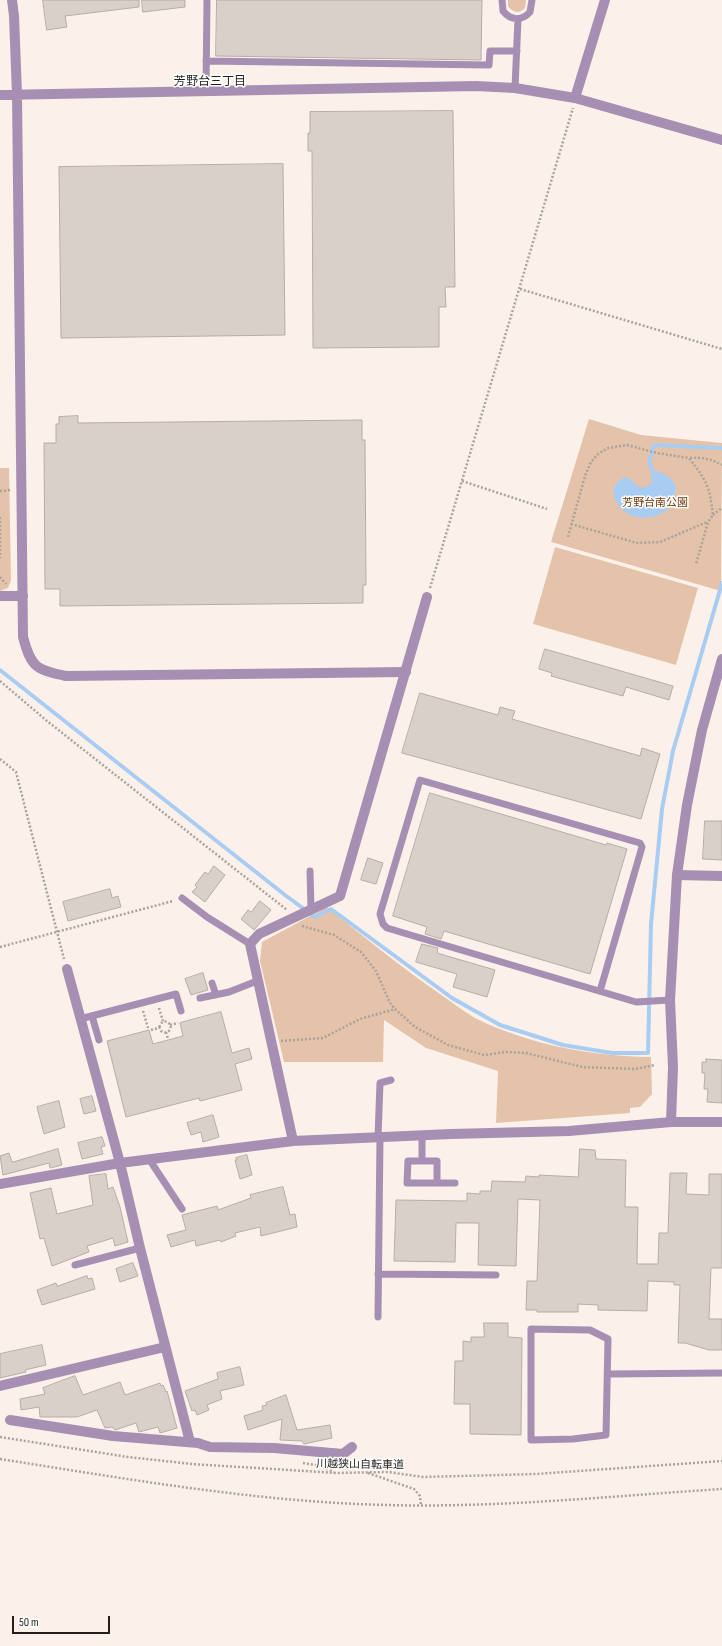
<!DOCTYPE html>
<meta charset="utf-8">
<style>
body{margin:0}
#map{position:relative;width:722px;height:1646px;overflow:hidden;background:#fbf1ea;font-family:"Sofia Sans Condensed",sans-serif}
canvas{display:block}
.scale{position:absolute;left:12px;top:1616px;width:98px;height:18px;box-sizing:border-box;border:2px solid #211e1b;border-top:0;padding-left:5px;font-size:12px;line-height:14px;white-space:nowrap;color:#211e1b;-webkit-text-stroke:3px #fff;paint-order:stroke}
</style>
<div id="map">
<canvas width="722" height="1646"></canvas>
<div class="scale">50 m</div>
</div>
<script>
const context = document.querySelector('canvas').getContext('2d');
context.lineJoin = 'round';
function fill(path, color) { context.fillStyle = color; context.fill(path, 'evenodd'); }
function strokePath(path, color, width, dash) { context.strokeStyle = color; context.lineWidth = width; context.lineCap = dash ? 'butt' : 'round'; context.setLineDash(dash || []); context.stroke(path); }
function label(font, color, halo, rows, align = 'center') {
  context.font = font + ' "Sofia Sans Condensed","Noto Sans JP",sans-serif'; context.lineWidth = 3; context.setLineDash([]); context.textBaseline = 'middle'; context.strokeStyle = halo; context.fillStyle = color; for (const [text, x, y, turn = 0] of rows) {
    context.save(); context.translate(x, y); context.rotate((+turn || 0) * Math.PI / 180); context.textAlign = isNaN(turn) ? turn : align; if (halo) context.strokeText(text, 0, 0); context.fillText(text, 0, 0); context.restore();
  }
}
fill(new Path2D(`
 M508 0H526L525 8C519 14 513 13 508 6Z
 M589 419 641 435 722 443 721 591 551 542Z
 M0 468H9L11 580 8 588 0 591Z
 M555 547 698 588 676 665 533 624Z
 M327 907C364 937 401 967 440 994 452 1002 463 1011 475 1018 530 1045 590 1056 651 1057L652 1094 640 1107 630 1108V1113L496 1123 498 1071 426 1048 384 1020 383 1062H284L260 961 262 942Z`), '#e5c3ab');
fill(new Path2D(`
 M652 471C662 471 671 477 676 486 675 499 671 511 658 515 620 529 598 483 627 477 637 484 640 494 652 482L651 473Z`), '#a9cdf2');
strokePath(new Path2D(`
 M654 475 649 462 654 445 722 448
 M0 670 285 895 315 917 331 909 452 998 500 1025 563 1045 612 1053H648L651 924 662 809 673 751 722 583`), '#a9cdf2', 4);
const building = new Path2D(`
 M43 0H139V7L65 16 67 27 47 30Z
 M142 0H185V7L143 12Z
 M217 0H482L481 60 216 56Z
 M453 111 455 287H445L446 307H439V347L313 348 312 151H308V133H310V112Z
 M283 164 285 335 61 338 59 167Z
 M78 416V423L362 420V440H365L366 585H363V603L60 606V589H45L44 443H56V424H59V417Z
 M545 649 673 686 669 700 626 687 623 696 551 676 552 673 539 669Z
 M420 693 498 715 500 707 515 711 512 719 640 756 642 748 660 754 641 819 402 753Z
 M430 793 606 845 607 843 627 849 590 974 444 931 441 939 425 934 427 927 393 916Z
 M705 821H722V860L703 859Z
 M368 858 383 863 376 884 361 880Z
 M214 866 225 875 205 902 192 892 197 887 195 885 205 872 208 874Z
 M110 889 112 898 118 896 121 907 68 921 63 902Z
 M260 901 271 910 254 930 241 919 248 910 251 912Z
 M422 944 438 948 437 953 495 970 487 997 453 987 457 974 416 962Z
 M203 973 208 990 191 995 185 979Z
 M221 1012 232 1053 249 1048 252 1059 235 1064 242 1090 200 1101 199 1098 126 1117 107 1041 149 1030 153 1044 183 1036 180 1023Z
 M706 1059 722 1060V1103L707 1102 708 1089H704L705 1073H702V1062H706Z
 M92 1096 96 1111 84 1114 80 1099Z
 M59 1101 65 1127 44 1134 37 1107Z
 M213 1115 219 1137 203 1142 201 1132 191 1135 187 1123Z
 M102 1137 105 1146 101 1147 103 1154 82 1159 78 1143Z
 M58 1149 62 1165 50 1168 49 1163 3 1175 0 1156 9 1153 12 1162Z
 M580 1149 595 1150 596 1159 626 1160 625 1207H638L637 1264H658L659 1233H668L670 1173H687L686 1194 709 1195V1174H722V1268H711L709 1319H722V1350H709L685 1343H678L680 1285H674V1282L648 1281 647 1311 598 1310V1305L578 1304V1312H537V1310H526L527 1281H537L540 1200 518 1199 516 1266 478 1265 479 1223H456L455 1262 394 1261 396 1200 467 1201V1193L480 1194V1191H491L492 1181 525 1182 526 1176 539 1177V1175L578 1177Z
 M247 1155 252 1175 240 1179 235 1160H237L236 1158Z
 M106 1174 108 1189 113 1187 120 1207 128 1242 115 1246 113 1238 87 1246 89 1252 52 1266 44 1238 40 1239 30 1193 51 1188 57 1214 93 1205 89 1176Z
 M283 1187 290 1215 295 1214 297 1227 261 1236 260 1227 235 1233 236 1236 221 1242 220 1240 196 1246 195 1240 171 1247 167 1235 186 1230 182 1215 217 1206 218 1210 251 1198 250 1195Z
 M133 1263 138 1276 120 1282 116 1269Z
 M87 1276 88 1279 92 1278 95 1289 42 1305 37 1290 56 1283 57 1286Z
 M484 1323H508V1337L522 1338 521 1435 470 1434V1404H454L455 1361H463V1341L471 1342V1337H484Z
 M42 1345 46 1365 25 1370 26 1372 0 1378V1354Z
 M240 1367 244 1385 220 1391 222 1399 207 1405 209 1410 197 1415 195 1410 192 1411 185 1391 218 1379 217 1373Z
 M75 1376 83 1395 120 1382 125 1395 160 1383 161 1386 163 1385 166 1392 167 1391 177 1428 160 1433 158 1427 139 1432 136 1423 115 1430 112 1427 105 1428 97 1410 77 1417H40L39 1407 21 1410 20 1399 45 1394 43 1388Z
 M286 1395 297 1430 330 1425 332 1438 304 1444 302 1441 280 1440 282 1419 248 1430 244 1416 263 1410 262 1406 267 1405 266 1403Z`);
fill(building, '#d9d0c9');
strokePath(building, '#b6ada6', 1);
strokePath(new Path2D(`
 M520 289 722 349
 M690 458C703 457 711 459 722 465
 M462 481 547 509
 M0 491 11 490
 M713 515 722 508
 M0 517V558
 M571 524 637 543 660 542 707 522
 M568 537 585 476 591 462 598 454 608 448 627 445 657 453 689 458C708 483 709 485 713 515L708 522 696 564
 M0 577 6 584
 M430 588 573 108
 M0 681 47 721 287 910
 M0 759 16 772 64 959
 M302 926 334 935 361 952 376 971 390 1003 395 1009 415 1027 448 1045 484 1055 506 1052 526 1053 582 1067 635 1069 655 1065
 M0 947 173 901
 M159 1008 163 1021
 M143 1011 148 1028
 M159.5 1027a5.5 5.5 0 1 1 11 0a5.5 5.5 0 1 1-11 0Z
 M170 1025 178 1023
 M151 1030 159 1028
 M166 1032 168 1039
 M281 1041 323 1038 360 1019 395 1009
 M0 1437 128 1457 192 1464 336 1473 388 1472 423 1477 536 1474 722 1461
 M0 1459C128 1479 257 1502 387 1505 499 1508 611 1496 722 1489
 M303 1463 321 1466 334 1472
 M368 1473 414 1489 420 1496 421 1506`), '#aaa39d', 2.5, [2, 2]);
strokePath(new Path2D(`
 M502 0 503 11C511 21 522 21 530 12L532 0
 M206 61 489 65 490 51H517
 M515 88 518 19
 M206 91 207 0
 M310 871 311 909
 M182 898 207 917 250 944
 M212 983 216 995
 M600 991 642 847 640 843 420 780 380 914 383 924 387 928 636 1002 670 1000
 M200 998 229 992 257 981
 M92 1016 99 1040
 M80 1019 176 994 181 1011
 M378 1137 380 1083 391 1080
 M149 1159 182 1209
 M422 1161V1135
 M437 1183V1161H408L407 1183H455
 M75 1265 140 1248
 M378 1274 496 1275
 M378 1317 380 1137
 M531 1329 590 1330 608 1339 606 1435 573 1439 531 1440Z
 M608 1374 722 1373`), '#a68fb2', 7);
strokePath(new Path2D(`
 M575 98 605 0
 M0 596H23
 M677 875 722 876
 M67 969 120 1163 140 1248 190 1442
 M293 1141 250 944 259 934 340 896 427 597
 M0 1184 120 1163 293 1141 451 1134 569 1131 671 1122
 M0 1386 165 1347
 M10 1420 113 1436 198 1443 210 1447 274 1448 343 1454 352 1447`), '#a68fb2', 10);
strokePath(new Path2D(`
 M12 0 14 16 17 94 23 637C31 667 36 670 66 676L406 672
 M0 95 476 86 515 88 575 98 722 140
 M722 659 702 730 687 805 677 875 670 1000 673 1067 671 1122H722`), '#a68fb2', 10);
label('11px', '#723c0b', '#fff', [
 ["芳野台南公園",655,503]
]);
label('11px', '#211e1b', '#fff', [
 ["川越狭山自転車道",360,1465,1]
]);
label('12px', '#211e1b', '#fff', [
 ["芳野台三丁目",210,82]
]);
</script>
